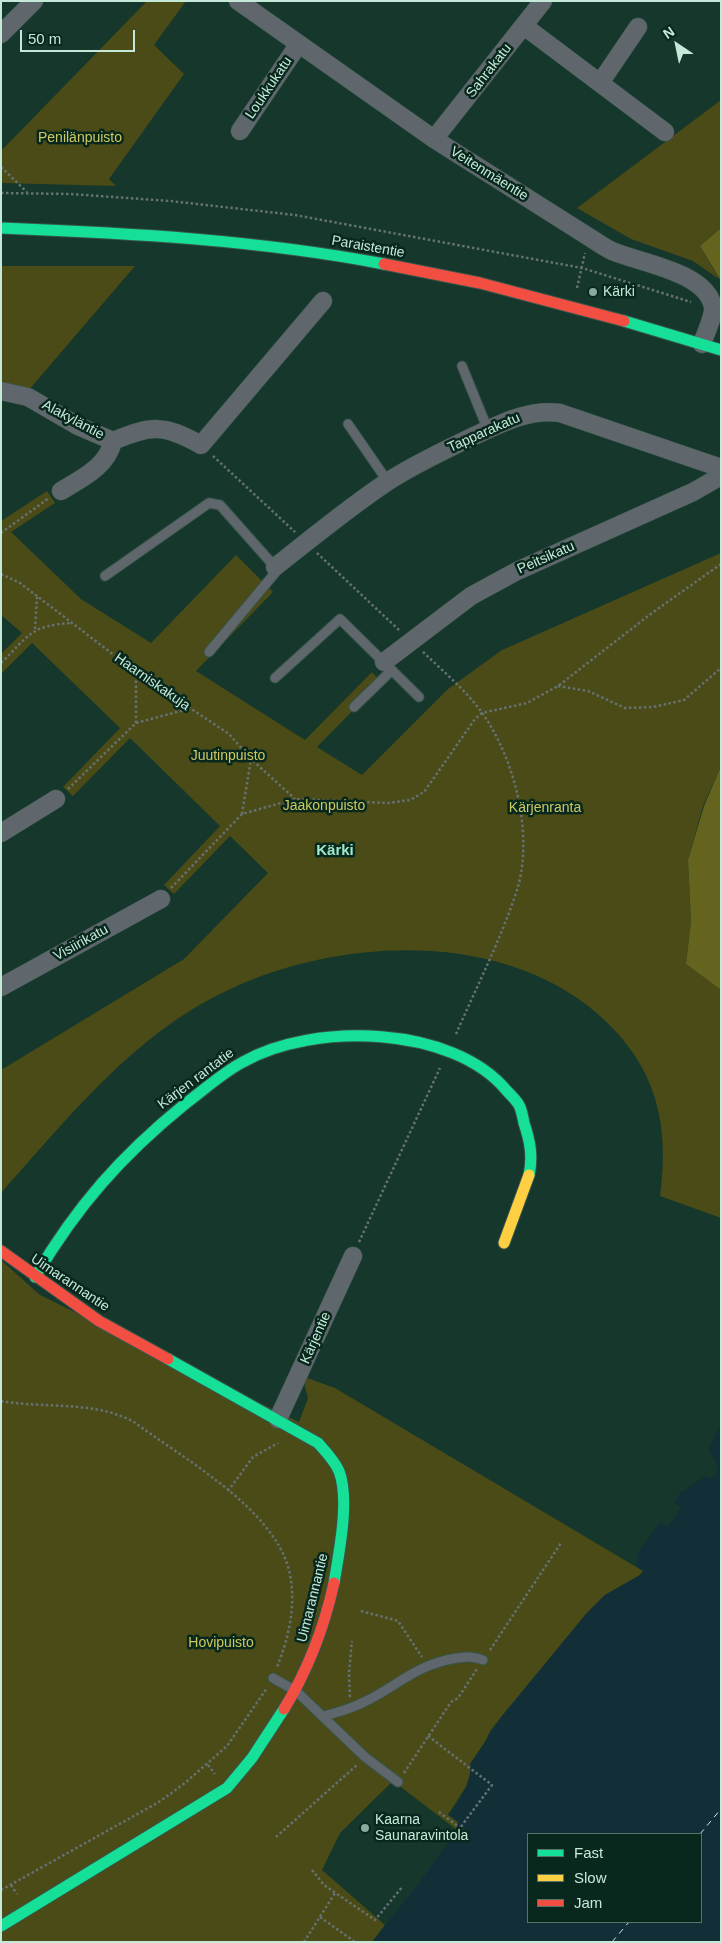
<!DOCTYPE html>
<meta charset="utf-8">
<style>
body{margin:0}
#map{position:relative;width:722px;height:1943px;overflow:hidden;background:#15372c;font-family:Helvetica,sans-serif}
canvas{display:block}
.frame{position:absolute;inset:0;border:2px solid #c5e9d9;pointer-events:none}
.legend{position:absolute;left:527px;top:1833px;width:175px;height:90px;box-sizing:border-box;background:#08281d;border:1px solid #547568;margin:0;padding:6px 9px;list-style:none;font-size:15px;color:#c5e9d9}
.legend li{display:flex;align-items:center;gap:10px;height:25px}
.legend b{width:25px;border:1px solid #547568}
.north{position:absolute;left:652px;top:20px;width:50px;height:50px;-webkit-text-stroke:4px #08281d;paint-order:stroke;rotate:326deg;font-size:14px;font-weight:700;line-height:20px;text-align:center;color:#c5e9d9}
.north::after{content:'';display:block;margin:auto;width:18px;height:22px;background:#c5e9d9;clip-path:polygon(50% 0,100% 100%,50% 72%,0 100%)}
.scale{position:absolute;left:20px;top:30px;width:115px;height:22px;box-sizing:border-box;border:2px solid #c5e9d9;border-top:0;padding-left:6px;font-size:15px;line-height:18px;white-space:nowrap;color:#c5e9d9;-webkit-text-stroke:4px #08281d;paint-order:stroke}
</style>
<div id="map">
<canvas width="722" height="1943"></canvas>
<div class="frame"></div>
<ul class="legend">
<li><b style="height:6px;background:#16e098"></b>Fast</li>
<li><b style="height:6px;background:#ffcf43"></b>Slow</li>
<li><b style="height:6px;background:#f24e42"></b>Jam</li>
</ul>
<div class="north">N</div>
<div class="scale">50 m</div>
</div>
<script>
const context = document.querySelector('canvas').getContext('2d');
context.lineJoin = 'round';
function fill(path, color) { context.fillStyle = color; context.fill(path, 'evenodd'); }
function strokePath(path, color, width, dash) { context.strokeStyle = color; context.lineWidth = width; context.lineCap = dash ? 'butt' : 'round'; context.setLineDash(dash || []); context.stroke(path); }
function label(font, color, halo, rows, align = 'center') {
  context.font = font + ' Helvetica,sans-serif'; context.lineWidth = 5; context.setLineDash([]); context.textBaseline = 'middle'; context.strokeStyle = halo; context.fillStyle = color; for (const [text, x, y, turn = 0] of rows) {
    context.save(); context.translate(x, y); context.rotate((+turn || 0) * Math.PI / 180); context.textAlign = isNaN(turn) ? turn : align; if (halo) context.strokeText(text, 0, 0); context.fillText(text, 0, 0); context.restore();
  }
}
fill(new Path2D(`
 M147 1H186L154 45 184 74 109 179 116 186 1 183V151Z
 M721 100V228L700 246 719 279 693 261 631 239 577 208Z
 M1 266H135L28 391 1 382Z
 M47 491 55 503 11 532 81 599 151 643 236 555 273 592 196 671 305 740 372 672 381 682 317 747 362 775 448 689 502 650 721 553V766L703 806 688 860 691 921 686 964 721 990V1218L660 1196C670 1123 656 1066 600 1016 505 931 348 937 237 986 138 1029 71 1115 1 1193V1070L184 959 268 873 230 836 174 894 164 885 220 826 130 738 73 796 63 787 120 728 32 643 1 674V654L22 633 1 615V521Z
 M1 1260 40 1295 299 1422 308 1398 304 1383 307 1378 335 1388 643 1571 640 1575 605 1595 586 1614 502 1716 490 1731 467 1785 448 1815 458 1822 457 1830 393 1781 340 1833 322 1870 385 1925 372 1942H1Z`), '#4a4b16');
fill(new Path2D(`
 M721 228V281L700 246Z
 M721 766V990L686 964 691 921 688 860 704 806Z`), '#64641f');
fill(new Path2D(`
 M721 1424V1942H372L420 1882 457 1830 458 1822 448 1814C459 1806 473 1777 470 1764L502 1716 586 1614 605 1595 640 1575 643 1571 637 1566 638 1553 660 1522 668 1527 682 1507 674 1503 681 1491H684L705 1476 711 1479 719 1470 709 1449ZM528 1834H701V1922H528Z`), '#122f38');
strokePath(new Path2D(`
 M700 1834 721 1809
 M612 1942 629 1922`), '#bfeafc', 1, [6, 5]);
const lane = new Path2D(`
 M462 366 488 430
 M348 424 388 482
 M105 576 209 503 220 505 275 567V573L209 652
 M275 678 340 619 419 697
 M354 707 392 670
 M273 1678 296 1691 365 1757 398 1782
 M324 1716C338 1712 351 1709 364 1702 400 1685 414 1665 457 1658 467 1657 474 1656 483 1660`);
const street = new Path2D(`
 M238 1 434 139 589 237C597 242 604 247 612 251 640 263 707 272 713 307 714 317 705 334 702 344
 M524 26 665 132
 M1 34 34 1
 M600 83 638 27
 M240 131 298 45
 M434 139 543 1
 M1 391 28 397 78 426 113 441C153 425 163 424 201 445L323 301
 M61 491C82 478 107 467 113 441
 M275 567C312 538 348 508 387 482 415 464 445 450 474 436 502 423 529 409 560 413L721 468
 M384 662 471 596 517 571 693 492 721 476
 M1 833 56 799
 M1 987 161 899
 M278 1419 353 1256`);
const fast = new Path2D(`
 M1 228C129 233 258 240 384 264
 M624 321 721 350
 M35 1277C77 1206 121 1156 185 1104 204 1090 222 1073 243 1062 313 1022 453 1025 507 1091 511 1095 516 1100 519 1105 522 1111 523 1118 524 1123 530 1141 533 1156 529 1175
 M168 1359 318 1443C326 1452 334 1460 339 1471 350 1500 339 1552 334 1583
 M1 1926 227 1788 252 1758 284 1709`);
const slow = new Path2D(`
 M504 1243 529 1175`);
const jam = new Path2D(`
 M384 264 480 283 624 321
 M1 1251 99 1321 168 1359
 M284 1709C308 1670 324 1628 334 1583`);
strokePath(lane, '#37554a', 11);
strokePath(street, '#37554a', 19);
strokePath(fast, '#37554a', 13);
strokePath(slow, '#37554a', 13);
strokePath(jam, '#37554a', 13);
strokePath(new Path2D(`
 M1 167 27 192
 M1 193 70 194 170 201 295 215 582 268 691 302
 M577 288 585 253
 M213 456 295 532
 M1 533 49 498
 M317 553 399 630
 M1 574 20 583 136 672 229 734 251 759 295 799
 M35 629 37 597
 M423 652C446 674 474 697 490 725 517 770 533 839 517 890 501 939 477 986 456 1034
 M1 663C29 636 30 625 72 623
 M558 686 588 691 625 708 653 707 684 700 721 668
 M136 723V672
 M68 789 136 723 188 709
 M242 814 251 759
 M171 888 242 814 295 799 388 803 410 800 424 792 475 719 482 713 527 703 558 686 652 613 721 564
 M359 1242 440 1068
 M1 1401C46 1409 93 1400 134 1422 184 1459 273 1508 289 1570 297 1603 289 1637 277 1667
 M228 1491 253 1457 278 1443
 M361 1611 398 1621 422 1657
 M490 1650 561 1543
 M350 1697 349 1673 352 1641
 M428 1736 492 1785 460 1828
 M208 1765 215 1774
 M404 1773 451 1702 458 1698 477 1669
 M439 1812 468 1834
 M276 1837 357 1765
 M312 1870 324 1885 375 1920 403 1886
 M11 1885 17 1894
 M1 1890 159 1802 185 1783 227 1746 267 1688
 M320 1917 355 1942
 M304 1942 335 1893`), '#667172', 2.5, [2.5, 2.5]);
strokePath(lane, '#5f676d', 9);
strokePath(street, '#5f676d', 18);
strokePath(fast, '#16e098', 11);
strokePath(slow, '#ffcf43', 11);
strokePath(jam, '#f24e42', 11);
for (const [x, y, r, color] of [
 [593,292,5,"#87ab9c"],
 [365,1828,5,"#87ab9c"]
]) { const dot = new Path2D(); dot.arc(x, y, r, 0, 2 * Math.PI); context.fillStyle = color; context.fill(dot); strokePath(dot, '#08281d', 2); }
label('14px', '#c5e9d9', '#08281d', [
 ["Sahrakatu",489,71,-52],
 ["Loukkukatu",269,88,-56],
 ["Veitenmäentie",489,174,32],
 ["Paraistentie",368,247,10],
 ["Alakyläntie",73,420,28],
 ["Tapparakatu",484,433,-24],
 ["Peitsikatu",546,558,-24],
 ["Haarniskakuja",152,682,35],
 ["Visiirikatu",81,943,-29],
 ["Kärjen rantatie",196,1079,-37],
 ["Uimarannantie",70,1283,34],
 ["Kärjentie",316,1338,-66],
 ["Uimarannantie",313,1598,-76]
]);
label('14px', '#cec85f', '#08281d', [
 ["Penilänpuisto",80,138],
 ["Juutinpuisto",228,756],
 ["Jaakonpuisto",324,806],
 ["Kärjenranta",545,808],
 ["Hovipuisto",221,1643]
]);
label('14px', '#c5e9d9', '#08281d', [
 ["Kärki",603,292],
 ["Kaarna",375,1820],
 ["Saunaravintola",375,1836]
], 'left');
label('bold 15px', '#9ee9c8', '#08281d', [
 ["Kärki",335,851]
]);
</script>
